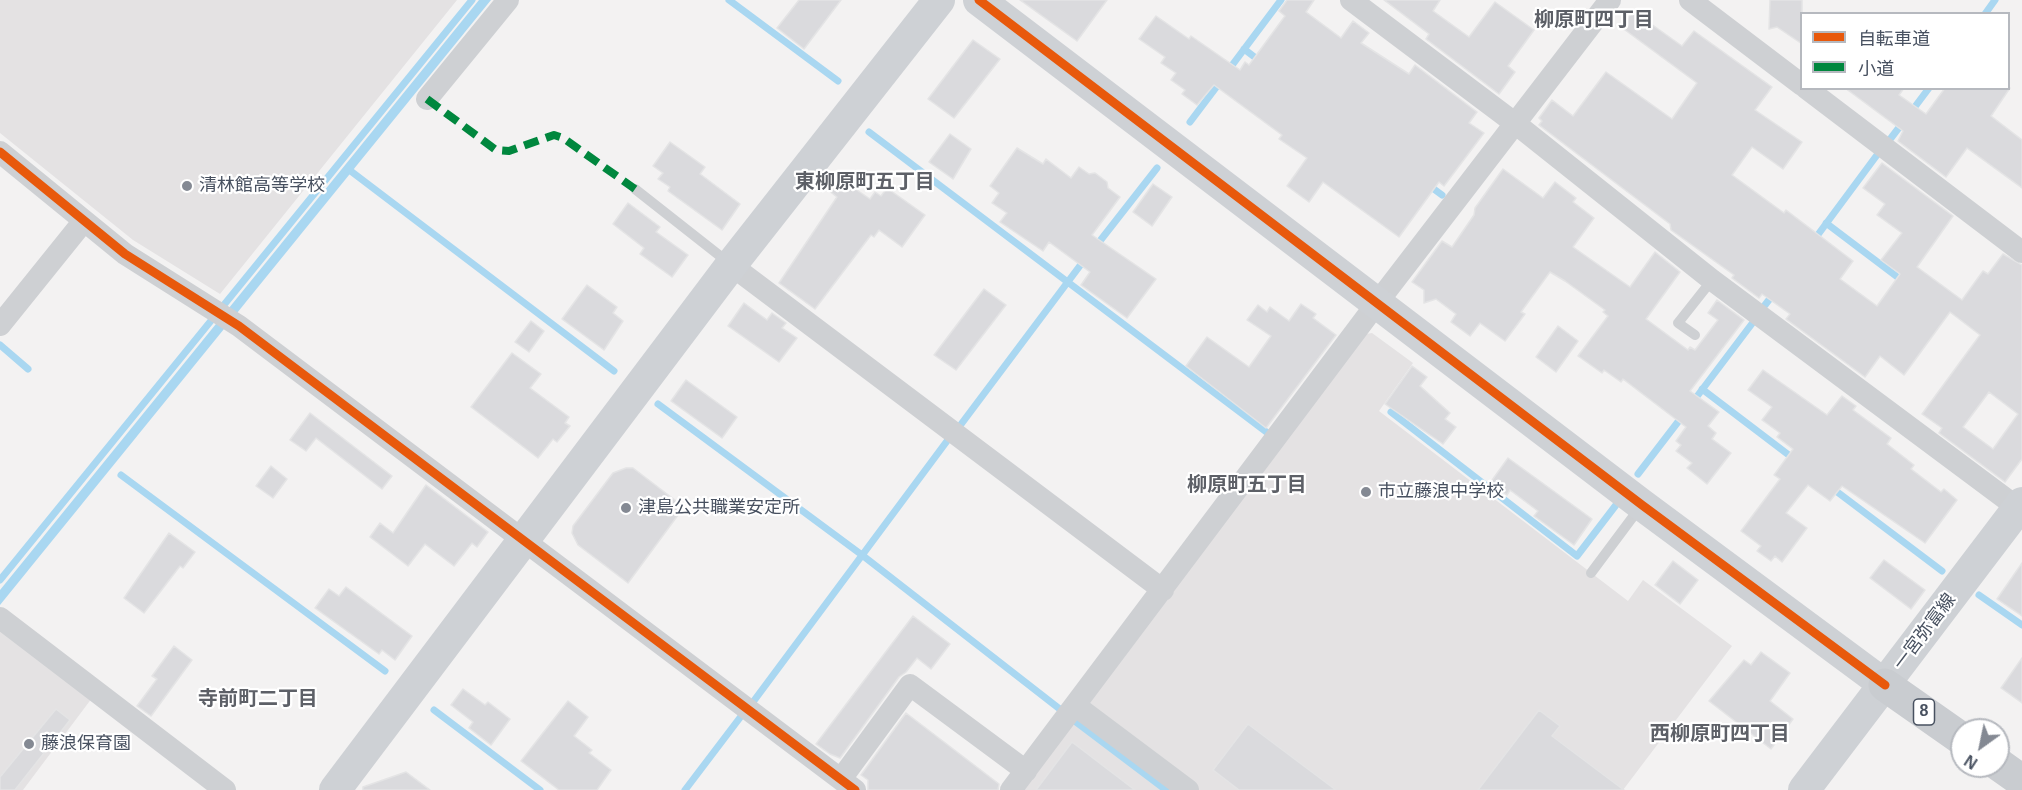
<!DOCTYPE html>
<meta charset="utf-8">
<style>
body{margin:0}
#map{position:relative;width:2022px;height:790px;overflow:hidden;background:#f3f2f2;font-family:Arial,"Noto Sans JP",sans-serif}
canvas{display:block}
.legend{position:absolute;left:1800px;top:12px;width:210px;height:78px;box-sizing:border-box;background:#fff;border:2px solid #b6b9bf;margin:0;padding:8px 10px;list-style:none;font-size:18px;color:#485160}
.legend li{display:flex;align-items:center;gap:12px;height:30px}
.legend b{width:30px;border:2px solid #b6b9bf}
.north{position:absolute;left:1950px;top:718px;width:60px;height:60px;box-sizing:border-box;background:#fff;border:2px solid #b6b9bf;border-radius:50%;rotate:213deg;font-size:16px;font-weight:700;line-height:24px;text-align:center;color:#485160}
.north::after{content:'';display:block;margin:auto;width:21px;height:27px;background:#848993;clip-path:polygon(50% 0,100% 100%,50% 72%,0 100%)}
</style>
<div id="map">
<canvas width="2022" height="790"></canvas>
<ul class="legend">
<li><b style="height:8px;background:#e8590c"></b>自転車道</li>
<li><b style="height:8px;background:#00873e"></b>小道</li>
</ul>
<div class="north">N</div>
</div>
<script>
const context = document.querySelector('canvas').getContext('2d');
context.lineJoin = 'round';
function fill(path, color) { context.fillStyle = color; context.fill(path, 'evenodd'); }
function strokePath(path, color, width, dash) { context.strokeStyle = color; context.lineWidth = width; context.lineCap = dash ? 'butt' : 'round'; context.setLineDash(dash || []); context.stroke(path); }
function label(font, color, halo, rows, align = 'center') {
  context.font = font + ' Arial,"Noto Sans JP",sans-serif'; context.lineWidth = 4.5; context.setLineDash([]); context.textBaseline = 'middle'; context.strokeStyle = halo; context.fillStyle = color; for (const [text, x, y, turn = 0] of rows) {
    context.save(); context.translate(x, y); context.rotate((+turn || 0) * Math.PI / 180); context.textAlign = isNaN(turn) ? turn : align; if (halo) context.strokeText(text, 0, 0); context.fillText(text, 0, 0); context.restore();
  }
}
fill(new Path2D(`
 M0 0H457L220 294 133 240 0 133Z
 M1372 333 1413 363 1379 411 1628 601 1643 580 1732 646 1623 790H1022L1366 334Z
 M0 628 92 698 23 790H0Z`), '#e4e2e3');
fill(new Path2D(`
 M479 0H491L0 605V590Z`), '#a9d7f1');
strokePath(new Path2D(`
 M729 0 838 81
 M1985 14 1995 0
 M1244 49 1261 62
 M1227 72 1281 0
 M1911 112 1929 88
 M1190 122 1221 81
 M869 132 1269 434
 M1891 138 1904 121
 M348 169 614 371
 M1427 184 1442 195
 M1826 223 1904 282
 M1814 240 1877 155
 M1096 246 1157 168
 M1765 305 1775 292
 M0 345 28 369
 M1702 389 1794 459
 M1692 403 1754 321
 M658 404 862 555 1061 710
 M1391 412 1577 556 1616 505
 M959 427 1085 259
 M1638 474 1684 414
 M121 475 385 671
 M1832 488 1942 571
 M0 580 472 0
 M1979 595 2022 625
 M753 702 950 437
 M434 710 540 790
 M1076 722 1166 790
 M685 790 742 715`), '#a9d7f1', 7);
const building = new Path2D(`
 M799 0H841L804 49 777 28Z
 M1020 0H1107L1077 41Z
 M1287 0H1314L1306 12 1341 38 1353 21 1369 33 1361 43 1409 74 1415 65 1477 112 1469 123 1484 133 1444 186 1439 182 1399 237 1323 182 1309 202 1287 186 1307 158 1279 139 1282 135 1214 85 1197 105 1182 94 1185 90 1171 80 1176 73 1161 63 1165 57 1139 39 1156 16 1189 39 1191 36 1240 70 1245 62 1249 65 1285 16 1279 11Z
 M1384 0H1440L1433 11 1469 37 1495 2 1534 30 1508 66 1515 72 1499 94 1426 39 1429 34Z
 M1770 0H1802V44L1777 27 1769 29Z
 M1633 11 1682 46 1694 31 1772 87 1755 110 1802 142 1783 169 1752 147 1732 175 1784 213 1786 210 1853 261 1840 279 1877 306 1900 274 1881 260 1902 233 1877 215 1885 204 1863 188 1882 163 1953 216 1917 267 1962 300 1983 271 1988 274 2003 254 2022 265V459L2005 482 1939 433 1942 428 1922 414 1980 335 1950 312 1904 375 1880 356 1865 377 1786 319 1790 314 1762 294 1759 298 1732 278 1734 275 1671 230 1670 224 1539 125 1542 121 1539 118 1552 100 1573 116 1606 72 1672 119 1697 83 1621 27ZM1989 392 2018 414 1993 449 1963 427Z
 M973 40 1000 59 954 118 928 99Z
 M1845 88H1904L1899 95 1926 114 1945 88H2010L1991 116 2022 140V188L1967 148 1946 177 1898 141 1903 131Z
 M950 134 971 149 953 179 929 162Z
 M670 142 705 167 700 174 740 204 722 230 668 191 670 187 658 179 663 173 653 166Z
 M1017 148 1043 164 1046 159 1071 178 1079 167 1089 174 1095 173 1107 182 1108 188 1120 197 1092 235 1156 279 1127 318 1081 285 1090 272 1049 242 1043 251 1000 222 1007 213 992 203 999 193 990 186Z
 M1503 169 1543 198 1555 182 1576 198 1573 202 1594 218 1573 247 1630 287 1655 252 1680 272 1646 319 1688 350 1690 347 1695 350 1718 320 1708 313 1717 300 1744 320 1690 391 1719 412 1708 426 1716 433 1712 439 1731 453 1707 484 1687 468 1692 463 1676 451 1681 445 1676 441 1686 427 1623 379 1621 382 1604 370 1602 373 1578 356 1608 316 1603 312 1605 310 1565 281 1550 272 1521 312 1525 314 1505 341 1480 323 1470 336 1451 322 1456 314 1436 299 1424 303V290L1412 282 1442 241 1452 247 1474 215 1475 208Z
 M838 177 870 199 875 192 881 196 887 188 925 215 902 247 879 230 874 237 871 235 815 309 779 283 837 197 828 190Z
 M1153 184 1172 197 1152 226 1133 212Z
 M628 203 660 227 656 232 688 255 672 277 640 254 644 248 613 224Z
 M587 285 617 307 613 313 623 321 604 350 562 319Z
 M984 289 1006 305 956 370 934 355Z
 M744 303 767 320 772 313 786 323 782 328 797 338 779 362 728 326Z
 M1301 304 1316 314 1313 318 1336 335 1266 428 1186 366 1207 337 1249 367 1271 336 1247 320 1258 305 1267 312 1270 307 1289 321Z
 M531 321 544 331 529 352 515 342Z
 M1558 326 1578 341 1556 372 1536 357Z
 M512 353 541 374 530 388 569 417 565 423 570 426 557 442 553 439 538 458 471 407Z
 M1412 366 1427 377 1420 386 1450 413 1445 419 1456 427 1443 444 1385 404Z
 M1763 370 1827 415 1842 396 1856 406 1853 410 1891 438 1887 444 1914 465 1911 469 1941 492 1944 489 1957 500 1925 543 1842 486 1830 501 1808 485 1786 513 1807 528 1782 562 1775 556 1771 561 1757 551 1761 546 1741 531 1780 479 1774 475 1793 449 1777 437 1780 433 1762 420 1772 407 1748 390Z
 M686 380 737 417 722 438 671 401Z
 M310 413 392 476 382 489 316 438 306 451 290 440Z
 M1508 458 1592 519 1574 545 1534 516 1538 511 1510 490 1507 495 1490 483Z
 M271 466 287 479 273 498 256 486Z
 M626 468H633L684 507 628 583 578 545 572 533 573 526 613 473Z
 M426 485 488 532 477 547 472 543 454 566 425 544 408 566 370 537 380 523 393 533Z
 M169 533 195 552 183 568 180 566 144 613 124 598Z
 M1884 560 1925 590 1911 609 1870 578Z
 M1673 561 1698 580 1680 604 1655 585Z
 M2022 563V616L1997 599Z
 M346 587 412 636 395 660 382 650 379 654 315 608 329 589 339 596Z
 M913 616 950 644 931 669 917 658 906 672 899 677 840 758 830 754 816 744Z
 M174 646 192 660 151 716 137 706 157 679 152 676Z
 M1761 652 1790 673 1770 701 1793 719 1771 749 1709 701 1744 660 1751 665Z
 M2022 658V703L2001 688Z
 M463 689 485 705 488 702 510 719 491 745 469 728 473 722 451 705Z
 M568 701 588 717 574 736 592 750 589 753 611 770 597 790H559L521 761Z
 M56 709 70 720 15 790H0V777Z
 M1539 710 1560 726 1552 736 1624 790H1478Z
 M906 713 999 784 998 790H868V780L861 775Z
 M1248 724 1336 790H1239L1213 770Z
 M1072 742 1135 790H1036Z
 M406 772 430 790H363V787Z`);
fill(building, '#dadadd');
strokePath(building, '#e4e4e5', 1.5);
strokePath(new Path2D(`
 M635 189 729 263
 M1695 335 1678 323 1712 280
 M1591 573 1641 506`), '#ced0d3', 10);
strokePath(new Path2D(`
 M1351 0 1516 124 1712 280 2022 511
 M1690 0 1802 85
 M1806 88 2022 252
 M427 99 508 0
 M0 152 125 254 239 326 855 790
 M731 265 1163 590
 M0 325 83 222
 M0 618 225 790
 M1076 706 1188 790
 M841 779 910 685 1026 771
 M1011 790 1377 303 1610 0`), '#ced0d3', 22);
strokePath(new Path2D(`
 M979 0 1642 505 1885 685
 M335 790 731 265 939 0
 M1804 790 2022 503`), '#ced1d5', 32);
strokePath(new Path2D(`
 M1885 685 1962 739
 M1998 764 2022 781`), '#c9ccd0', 33);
strokePath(new Path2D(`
 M427 99 496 150 509 151 554 135 563 138 635 189`), '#00873e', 8, [15, 8]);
strokePath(new Path2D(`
 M979 0 1642 505 1885 685
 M0 152 125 254 239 326 855 790`), '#e8590c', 9);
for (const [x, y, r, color] of [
 [187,186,6,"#848993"],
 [1366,492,6,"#848993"],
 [626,508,6,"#848993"],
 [29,744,6,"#848993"]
]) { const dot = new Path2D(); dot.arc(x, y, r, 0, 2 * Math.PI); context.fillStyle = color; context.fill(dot); strokePath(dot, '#fff', 2); }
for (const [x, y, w] of [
 [1924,712,21]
]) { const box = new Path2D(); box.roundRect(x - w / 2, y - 13, w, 26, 4.5); context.fillStyle = '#fff'; context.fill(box); strokePath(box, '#485160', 1.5); }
label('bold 16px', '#485160', null, [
 ["8",1924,712]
]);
label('18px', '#485160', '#fff', [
 ["清林館高等学校",199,186],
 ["市立藤浪中学校",1378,492],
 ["津島公共職業安定所",638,508],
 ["藤浪保育園",41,744]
], 'left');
label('18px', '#485160', '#fff', [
 ["一宮弥富線",1925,632,-53]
]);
label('bold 20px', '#5d6067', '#fff', [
 ["柳原町四丁目",1594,20],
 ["東柳原町五丁目",865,182],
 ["柳原町五丁目",1247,485],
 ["寺前町二丁目",258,699],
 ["西柳原町四丁目",1720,734]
]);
</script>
